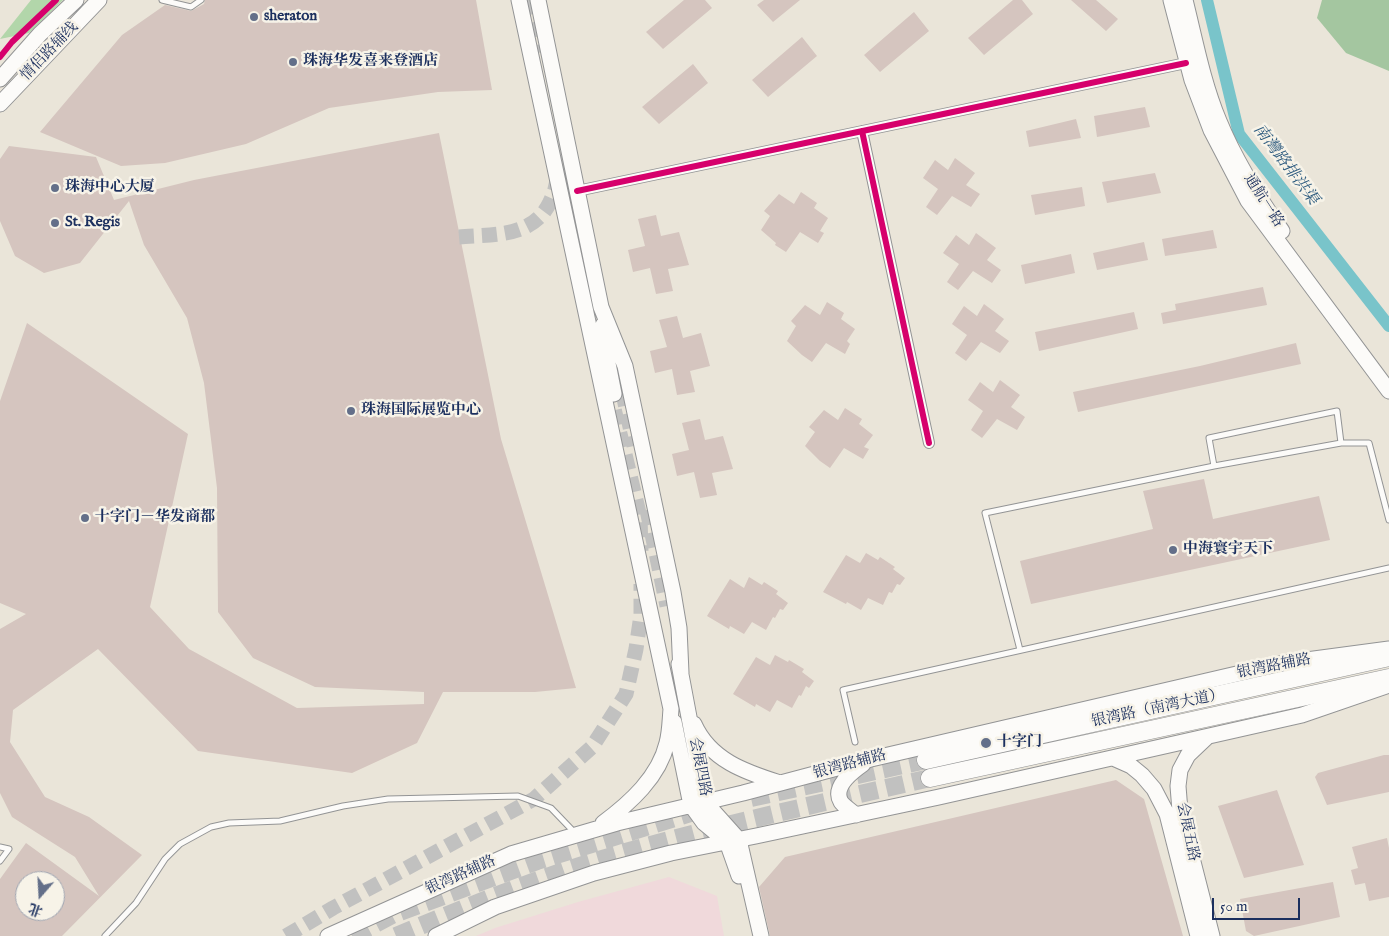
<!DOCTYPE html>
<meta charset="utf-8">
<style>
body{margin:0}
#map{position:relative;width:1389px;height:936px;overflow:hidden;background:#eae5d9;font-family:"IM FELL English","Noto Serif SC",serif}
canvas{display:block}
.north{position:absolute;left:15px;top:871px;width:50px;height:50px;box-sizing:border-box;background:#f7f3e8;border:1px solid #9fa5b1;border-radius:50%;rotate:199deg;font-size:14px;font-weight:700;line-height:20px;text-align:center;color:#1b2f5e}
.north::after{content:'';display:block;margin:auto;width:18px;height:22px;background:#636f89;clip-path:polygon(50% 0,100% 100%,50% 72%,0 100%)}
.scale{position:absolute;left:1212px;top:898px;width:88px;height:22px;box-sizing:border-box;border:2px solid #1b2f5e;border-top:0;padding-left:6px;font-size:15px;line-height:18px;white-space:nowrap;color:#1b2f5e;-webkit-text-stroke:4px #f7f3e8;paint-order:stroke}
</style>
<div id="map">
<canvas width="1389" height="936"></canvas>
<div class="north">北</div>
<div class="scale">50 m</div>
</div>
<script>
const context = document.querySelector('canvas').getContext('2d');
context.lineJoin = 'round';
function fill(path, color) { context.fillStyle = color; context.fill(path, 'evenodd'); }
function strokePath(path, color, width, dash) { context.strokeStyle = color; context.lineWidth = width; context.lineCap = dash ? 'butt' : 'round'; context.setLineDash(dash || []); context.stroke(path); }
function label(font, color, halo, rows, align = 'center') {
  context.font = font + ' "IM FELL English","Noto Serif SC",serif'; context.lineWidth = 5; context.setLineDash([]); context.textBaseline = 'middle'; context.strokeStyle = halo; context.fillStyle = color; for (const [text, x, y, turn = 0] of rows) {
    context.save(); context.translate(x, y); context.rotate((+turn || 0) * Math.PI / 180); context.textAlign = isNaN(turn) ? turn : align; if (halo) context.strokeText(text, 0, 0); context.fillText(text, 0, 0); context.restore();
  }
}
fill(new Path2D(`
 M669 877 717 896 724 936H476L495 928 578 902Z`), '#f0d9db');
fill(new Path2D(`
 M31 0H63L29 33 0 39Z`), '#b2d6aa');
fill(new Path2D(`
 M1322 0H1389V71L1346 53 1317 18Z`), '#a4c6a0');
strokePath(new Path2D(`
 M1207 0 1239 134 1389 326`), '#79c4ca', 12);
fill(new Path2D(`
 M205 0H476L492 90 438 92 329 108 246 144 165 163 121 166 40 132 122 35 165 5 191 11 204 4Z
 M684 0H705L712 8 663 49 646 32Z
 M764 0H800L773 22 757 5Z
 M1013 0H1022L1033 14 984 55 968 38Z
 M1071 0H1096L1118 19 1106 31Z
 M914 12 929 31 880 72 864 55Z
 M802 37 817 56 768 97 752 80Z
 M693 64 708 83 659 124 642 107Z
 M1145 107 1150 127 1097 137 1094 116Z
 M1076 119 1081 138 1029 147 1026 131Z
 M439 133 501 439 576 688 535 692H443L417 743 352 773 198 751 98 649 13 710 10 742 45 797 89 817 142 855 62 936H0V879L26 843 99 896 75 857 12 817 0 793V629L26 614 0 603V401L27 323 188 434 150 607 189 649 297 708 424 704V692L315 687 253 658 218 612 217 488 204 383 187 318 144 245 129 201 80 263 44 273 15 256 0 221V159L9 146 96 157 114 200 194 180ZM25 881H55V911H25Z
 M955 158 975 173 966 185 980 194 971 207 952 196 937 215 926 207 938 189 923 178 935 160 948 170Z
 M1155 173 1161 193 1107 203 1102 182Z
 M1082 187 1085 206 1035 215 1031 195Z
 M801 192 817 203 814 208 828 218 820 231 824 233 818 243 800 232 786 252 775 245 776 243 761 230 770 216 764 211 779 194 794 204Z
 M656 215 661 236 679 232 689 265 668 269 673 291 656 294 650 268 633 272 628 250 645 246 638 219Z
 M1213 230 1217 248 1165 256 1162 239Z
 M976 233 996 248 987 260 1001 270 992 283 973 271 958 290 947 282 959 264 943 253 956 235 969 245Z
 M1144 242 1148 260 1097 270 1093 253Z
 M1071 254 1075 273 1025 284 1021 265Z
 M1263 287 1267 305 1163 324 1161 313 1176 310 1175 304Z
 M827 302 844 313 841 319 855 329 847 341 850 344 845 354 826 343 812 362 802 355 787 341 796 326 791 321 805 305 820 315Z
 M984 304 1004 319 995 331 1009 341 1000 353 981 342 966 361 955 353 967 335 952 324 964 306 977 316Z
 M1134 312 1138 329 1039 351 1035 332Z
 M677 316 683 338 701 333 710 366 690 371 695 392 677 395 672 369 655 373 650 351 667 347 659 320Z
 M1296 343 1301 364 1078 412 1073 392 1200 366Z
 M1000 380 1020 395 1011 407 1025 417 1017 430 997 419 982 438 971 430 983 411 968 400 980 382 993 392Z
 M845 408 862 419 859 424 873 435 864 447 869 449 863 459 844 448 830 468 820 461 805 446 815 432 809 427 824 410 838 420Z
 M700 419 705 440 723 436 733 469 712 473 717 495 700 498 694 472 677 476 672 454 689 450 682 423Z
 M1204 479 1213 519 1319 496 1330 540 1031 604 1020 561 1153 529 1143 491Z
 M866 553 878 560 880 557 895 567 893 569 905 578 900 585 897 584 892 593 889 592 883 605 868 598 861 610 847 602 846 604 823 592 846 555 860 563Z
 M749 577 762 585 764 582 778 591 776 594 788 603 783 610 780 609 775 618 773 617 766 630 752 622 744 634 730 626 729 629 707 616 730 579 744 588Z
 M775 655 788 662 789 660 804 669 802 672 814 681 809 688 806 686 801 696 799 695 792 708 777 700 770 712 756 704 755 707 733 694 756 657 770 665Z
 M1384 755H1389V792L1327 805 1315 777 1318 773Z
 M1116 780 1144 799 1183 936H770L759 887 785 857Z
 M1277 790 1304 865 1244 878 1218 806Z
 M1387 838 1389 848V897L1369 901 1365 883 1355 885 1351 870 1358 868 1352 847Z
 M1333 882 1340 917 1254 936 1246 931 1240 899Z`), '#d5c5bf');
strokePath(new Path2D(`
 M527 0 538 53
 M459 237C493 234 533 238 550 202 554 193 557 186 557 176
 M613 346 634 446
 M609 388 640 517 641 551
 M647 510 667 606
 M286 936 333 908 534 799 592 747 626 694 636 649 641 615V584`), '#c1c1c0', 15, [15, 8]);
strokePath(new Path2D(`
 M751 798 926 760
 M352 936 392 915 537 861 694 812
 M396 936C454 912 511 889 570 869 688 831 810 806 930 778`), '#c1c1c0', 18, [18, 9]);
const service = new Path2D(`
 M162 0 191 7 201 0
 M1214 466 1209 438 1337 411 1341 443
 M1020 650 985 513 1214 466 1341 443H1369L1389 520
 M855 742 843 690 1389 568
 M0 847 9 849 0 861
 M105 936 136 903 165 859 180 844 211 827 229 823 280 821 343 806 388 799 518 796 551 808 575 833`);
const minor = new Path2D(`
 M862 131 929 443
 M577 191 1186 63`);
const secondary = new Path2D(`
 M519 0 671 709C670 720 670 732 667 743 659 777 630 803 603 823
 M538 0 601 307 625 366 673 592 679 628 681 673
 M1171 0 1192 80 1211 130 1248 201 1389 391
 M1185 0C1195 40 1203 83 1219 121 1235 160 1258 197 1282 231
 M0 79 40 34 76 0
 M0 104 99 0
 M603 325 604 343 614 394
 M679 664 705 802 739 840 761 936
 M674 722 691 805 704 823 727 842 739 876
 M694 724C710 760 745 772 780 783
 M1207 737 1188 755 1180 770 1178 786 1180 811 1212 936
 M1113 758 1131 766 1142 775 1154 789 1167 814 1198 936
 M856 815C851 811 844 806 841 802 832 787 853 771 863 764
 M328 936 511 854 617 823 743 793 871 759 1284 663 1389 649
 M436 936 495 907 594 873 671 853 756 836 939 797 1302 715 1389 685`);
const trunk = new Path2D(`
 M926 760 1389 657
 M930 778 1389 678`);
strokePath(service, '#939495', 7);
strokePath(minor, '#939495', 12);
strokePath(secondary, '#939495', 17);
strokePath(trunk, '#939495', 19);
strokePath(service, '#fcfbf9', 5);
strokePath(minor, '#fcfbf9', 10);
strokePath(secondary, '#fcfbf9', 15);
strokePath(trunk, '#fcfbf9', 18);
strokePath(new Path2D(`
 M0 57 12 42 56 0
 M862 131 929 443
 M577 191 1186 63`), '#d6006c', 6);
for (const [x, y, r, color] of [
 [254,17,5,"#636f89"],
 [293,62,5,"#636f89"],
 [55,188,5,"#636f89"],
 [55,223,5,"#636f89"],
 [351,411,5,"#636f89"],
 [85,518,5,"#636f89"],
 [1173,550,5,"#636f89"],
 [986,743,6,"#636f89"]
]) { const dot = new Path2D(); dot.arc(x, y, r, 0, 2 * Math.PI); context.fillStyle = color; context.fill(dot); strokePath(dot, '#f7f3e8', 2); }
label('bold 15px', '#1b2f5e', '#f7f3e8', [
 ["sheraton",264,17],
 ["珠海华发喜来登酒店",303,62],
 ["珠海中心大厦",65,188],
 ["St. Regis",65,223],
 ["珠海国际展览中心",361,411],
 ["十字门－华发商都",95,518],
 ["中海寰宇天下",1183,550],
 ["十字门",997,743]
], 'left');
label('15px', '#1b2f5e', '#f7f3e8', [
 ["情侣路辅线",50,52,-46],
 ["通航一路",1263,201,57],
 ["银湾路辅路",1274,667,-11],
 ["银湾路（南湾大道）",1158,709,-12],
 ["银湾路辅路",850,765,-15],
 ["会展四路",699,767,79],
 ["会展五路",1187,832,78],
 ["银湾路辅路",461,876,-24]
]);
label('italic 16px', '#29587d', '#f7f3e8', [
 ["南灣路排洪渠",1285,165,53]
]);
</script>
